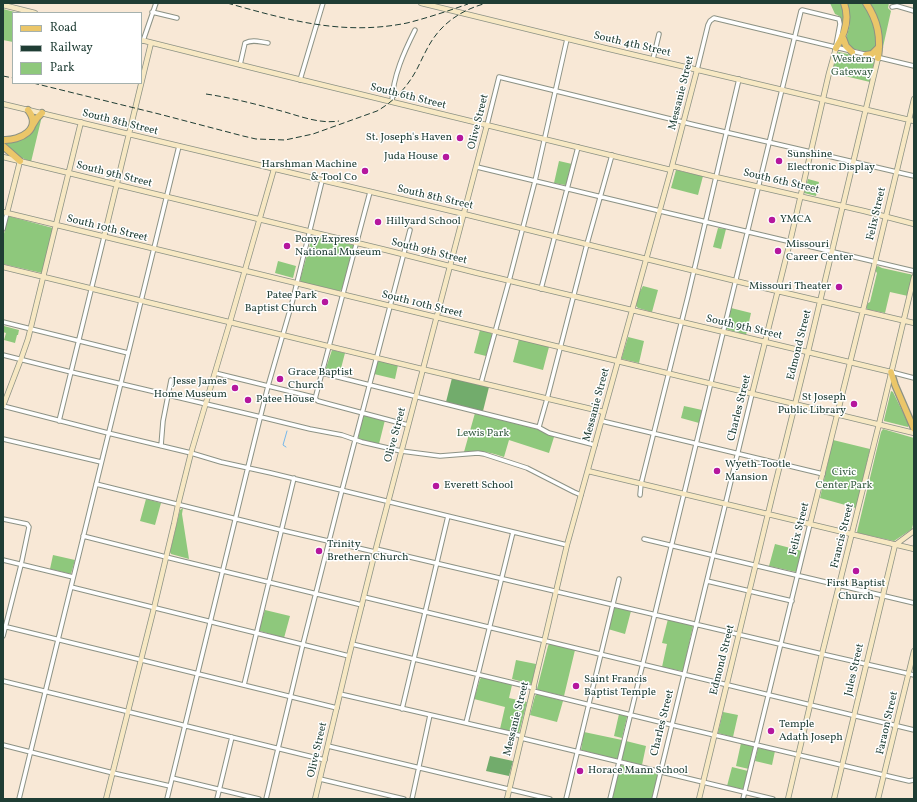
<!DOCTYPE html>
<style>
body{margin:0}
#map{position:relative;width:917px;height:802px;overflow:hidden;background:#f8e8d6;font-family:Vollkorn,serif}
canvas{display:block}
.frame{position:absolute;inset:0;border:4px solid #1f3d34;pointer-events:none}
.legend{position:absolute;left:12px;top:12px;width:130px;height:72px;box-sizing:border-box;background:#fff;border:1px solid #a5b1ae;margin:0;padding:5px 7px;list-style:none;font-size:12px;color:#1f3d34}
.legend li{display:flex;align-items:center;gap:8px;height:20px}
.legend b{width:20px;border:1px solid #a5b1ae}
</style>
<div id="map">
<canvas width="917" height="802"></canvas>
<div class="frame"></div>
<ul class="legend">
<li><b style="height:5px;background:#ebc669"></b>Road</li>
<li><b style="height:5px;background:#1f3d34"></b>Railway</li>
<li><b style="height:11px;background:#8ec87c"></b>Park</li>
</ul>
</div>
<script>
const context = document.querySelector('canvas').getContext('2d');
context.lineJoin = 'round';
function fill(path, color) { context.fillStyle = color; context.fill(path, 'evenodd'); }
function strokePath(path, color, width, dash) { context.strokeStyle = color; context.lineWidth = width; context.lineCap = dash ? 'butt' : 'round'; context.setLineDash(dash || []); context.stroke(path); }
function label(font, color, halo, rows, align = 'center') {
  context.font = font + ' Vollkorn,serif'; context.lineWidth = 3; context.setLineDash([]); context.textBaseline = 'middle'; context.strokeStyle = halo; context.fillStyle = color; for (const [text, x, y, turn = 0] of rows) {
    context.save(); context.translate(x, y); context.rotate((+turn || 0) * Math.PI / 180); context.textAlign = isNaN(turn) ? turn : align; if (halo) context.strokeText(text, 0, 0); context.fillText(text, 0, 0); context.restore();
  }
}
fill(new Path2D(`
 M830 3H889L888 8 891 11 881 56C881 36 882 28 874 10L877 45 873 51 867 52 850 48 846 39 850 24 849 18 838 43C840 33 848 18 835 14Z
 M3 9 19 13H13V42L3 40Z
 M839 52 873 60 874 63 870 82 832 73 837 53Z
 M42 116 31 162 20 157 3 143V141C25 144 29 131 42 116Z
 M559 161 572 164 566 185H565L554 183Z
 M676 170 703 176 698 195 671 188Z
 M808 179 819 182 816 196 804 193Z
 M8 216 53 228 42 273 3 264V238Z
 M718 228 726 229 721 249 713 247Z
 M314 236 353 245 354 246 342 289 340 291 301 282 300 280 312 237Z
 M278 261 296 266 293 278 275 273Z
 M878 266 882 268 909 274H910L912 275 913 277 908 296 890 292 885 313 871 310H868L866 307 868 303 870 302 877 273 875 270 876 267Z
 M643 286 658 290 652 312 638 308 636 306 639 293Z
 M731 308 751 313 746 335 726 329Z
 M4 326 19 330 18 335H17L15 343 4 340 6 333 3 332Z
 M480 330 491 333 492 335 486 356 474 353Z
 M628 337 644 341 639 363 622 359V357Z
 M519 339 549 347 543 370 513 362Z
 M332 350 345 353 339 376 325 371Z
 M379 361 398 365 395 379 374 374 377 362Z
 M891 391 893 392 909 425 908 427 884 421V420Z
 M684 406 702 410 699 423 681 418Z
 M475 413 535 428 543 432 554 437 549 453 509 440 504 457C489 452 480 450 464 452Z
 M366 415 385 420 379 444 358 439 363 417Z
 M883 429 914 438V520L912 529 894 541 858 533 857 532 881 432Z
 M833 440 870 449 856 508 820 498Z
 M146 499 161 503 155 525 140 521Z
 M183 508 182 514 189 559 171 554 170 552 180 510Z
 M775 544 802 551 797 571 796 572 769 566Z
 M53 555 75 560 71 574 50 569Z
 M614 608H616L631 611 625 634 608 629Z
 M265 610 290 616 284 638 260 631 259 629Z
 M668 619 693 626 683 671H682L662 667 667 644 662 643Z
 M549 644 575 650 564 696 538 690 537 689 548 646Z
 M516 660 536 664 532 683 531 684 512 679Z
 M484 677 512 685 509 698 527 702 519 733 500 729 505 707 474 699 480 679 481 678Z
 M537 694 563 701 557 722 530 715 535 696Z
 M723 712 738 715 733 737 718 733Z
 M619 714 627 716V717L622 738 614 736Z
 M584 732 622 740 618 758 615 759 581 750Z
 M626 741 646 746 642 765 622 760V759Z
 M741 743 753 746 754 747 749 769 736 766Z
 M758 748 775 751 772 765 755 761Z
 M621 765 658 774 652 799H612L620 766Z
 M732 767 748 771 744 789H743L727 786Z`), '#8ec87c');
fill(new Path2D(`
 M452 378 489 387 483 411 446 402Z
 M490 756 513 761 509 776 486 771Z`), '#72ac6c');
strokePath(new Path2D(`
 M286 447 283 445 287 431`), '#75b7ea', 1);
const street = new Path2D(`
 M892 7 897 6 914 11
 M152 12 177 18
 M143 41 156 3
 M653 59 659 34
 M240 65 245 43C253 39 260 42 268 43
 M697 70 708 25 710 21 714 18 914 66
 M300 80 323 3
 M392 101C393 76 404 52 415 30
 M487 125 499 77 695 125 914 176
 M477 167 660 211 914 271
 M3 229 7 213
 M541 289 578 147
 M3 322 128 353
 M3 355 71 372 261 417 310 429 342 435 362 442 401 451 440 456 478 453 484 454 527 468 574 492 581 495
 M891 372 914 378
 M215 373 313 397 318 401 329 404 408 425
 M322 373 538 427 549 433 595 445
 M481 383 509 281 535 181 567 39
 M315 399 370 192
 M3 406 108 433 191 453 221 462 271 473 567 545
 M59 421 104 237
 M602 421 823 474
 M539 427 547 399 587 244 612 155
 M3 439 101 462
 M161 446 163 421 171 380
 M96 484 281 530 375 552
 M640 495 641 484 688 296 739 79
 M3 519 27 524 29 527 21 565 3 636
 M83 536 166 557 362 605
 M644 539 914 603
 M376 549 822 654 914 675
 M3 560 73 577
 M707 581 792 601
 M71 587 349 656
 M364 597 914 730
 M3 626 337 708
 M352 644 534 688
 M3 681 325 760
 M244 685 250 660 294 478
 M533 691 672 725 909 781 914 780
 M340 694 522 736
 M402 709 448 516
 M466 723 513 532
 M521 738 773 799
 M3 745 113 773 170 786
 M328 746 550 799
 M172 778 259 799
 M320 779 404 799
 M19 799 179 146
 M167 799 248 467 268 386 292 303 322 181
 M217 799 232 737
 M266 799 303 644 342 490 410 230
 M412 799 430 715
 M566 799 619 579
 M610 799 801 11 802 10 839 19 840 24 836 45
 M654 799 752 394
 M743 799 810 524`);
const secondary = new Path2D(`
 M421 3 605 48 914 121
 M3 5 35 13
 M141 40 257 69 671 170
 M3 104 464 214 756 286 914 323
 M3 157 386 250 477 273 891 372
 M672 166 716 177 864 211 914 224
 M3 212 914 433
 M7 213 20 161
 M104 237 151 43
 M3 267 422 369 604 412
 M752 394 790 242 829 73 836 48
 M3 406 21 359 28 339 81 122
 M588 471 914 549
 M810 524 875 262 914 99
 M106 799 154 608 174 524 178 505 191 453 230 322 274 169
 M315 799 349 656 375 552 487 125
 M507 799 567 545 672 166 697 70
 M699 799 774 489 808 352 878 58
 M788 799 822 654 879 424 914 277
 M834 799 895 545 914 531
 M878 799 914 651`);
const primary = new Path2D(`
 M891 372 895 385 914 429`);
const highway = new Path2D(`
 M866 3C878 21 881 37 878 58
 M843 38 846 46 852 52
 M836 48C845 34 850 19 844 3
 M866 55 872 54 879 47
 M32 126 37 118 42 113
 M3 140C20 141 43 129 28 110
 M3 146 20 161`);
strokePath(street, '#8c9285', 5.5);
strokePath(secondary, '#8c9285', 6);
strokePath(primary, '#8c9285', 8);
strokePath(highway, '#8c9285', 8);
strokePath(street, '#fff', 3.5);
strokePath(secondary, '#f7e8c3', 4.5);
strokePath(primary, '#ebc669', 5.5);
strokePath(highway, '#ebc669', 6);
strokePath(new Path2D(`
 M227 3C288 20 343 36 407 23 427 18 448 11 468 4
 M3 76 13 78
 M33 83 159 114 243 136 256 139 285 140 313 134 377 111C395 101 409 85 418 67 422 59 426 50 431 42 444 21 464 9 487 3
 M206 94C233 98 259 105 285 112 302 117 321 124 339 121`), '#1f3d34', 1, [6, 3]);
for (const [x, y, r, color] of [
 [460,138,4,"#b5179e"],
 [446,157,4,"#b5179e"],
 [779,161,4,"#b5179e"],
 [365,171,4,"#b5179e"],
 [772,220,4,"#b5179e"],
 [378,222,4,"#b5179e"],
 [287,246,4,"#b5179e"],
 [778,251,4,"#b5179e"],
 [839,287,4,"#b5179e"],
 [325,302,4,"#b5179e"],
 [280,379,4,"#b5179e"],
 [235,388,4,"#b5179e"],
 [248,400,4,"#b5179e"],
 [854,404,4,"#b5179e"],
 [717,471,4,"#b5179e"],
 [436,486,4,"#b5179e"],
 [319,551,4,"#b5179e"],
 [856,571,4,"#b5179e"],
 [576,686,4,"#b5179e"],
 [771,731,4,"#b5179e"],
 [580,771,4,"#b5179e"]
]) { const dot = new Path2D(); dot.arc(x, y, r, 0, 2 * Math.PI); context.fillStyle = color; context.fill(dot); strokePath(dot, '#fff', 1.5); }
label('11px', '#1f3d34', '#fff', [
 ["South 4th Street",632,45,13],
 ["Messanie Street",682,93,-76],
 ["South 6th Street",408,97,14],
 ["Olive Street",479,122,-76],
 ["South 8th Street",120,123,14],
 ["South 9th Street",114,175,14],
 ["South 6th Street",781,182,13],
 ["South 8th Street",435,198,13],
 ["Felix Street",877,214,-77],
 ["South 10th Street",107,229,14],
 ["South 9th Street",429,252,14],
 ["South 10th Street",422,305,14],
 ["South 9th Street",744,328,13],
 ["Edmond Street",800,345,-76],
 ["Messanie Street",597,405,-75],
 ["Charles Street",740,408,-76],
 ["Olive Street",396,435,-75],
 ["Felix Street",800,529,-76],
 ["Francis Street",843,536,-76],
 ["Edmond Street",723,660,-76],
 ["Jules Street",855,670,-77],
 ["Messanie Street",517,719,-76],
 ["Charles Street",663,723,-76],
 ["Faraon Street",888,723,-77],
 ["Olive Street",318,750,-77]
]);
label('11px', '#3b6046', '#fff', [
 ["Western",852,60],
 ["Gateway",852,73],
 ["Lewis Park",483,434],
 ["Civic",844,473],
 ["Center Park",844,486]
]);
label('11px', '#1f3d34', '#fff', [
 ["St. Joseph's Haven",452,138,"right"],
 ["Sunshine",787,155],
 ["Electronic Display",787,168],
 ["Juda House",438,157,"right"],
 ["Harshman Machine",357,165,"right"],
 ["& Tool Co",357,178,"right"],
 ["YMCA",780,220],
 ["Hillyard School",386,222],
 ["Pony Express",295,240],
 ["National Museum",295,253],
 ["Missouri",786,245],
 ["Career Center",786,258],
 ["Missouri Theater",831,287,"right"],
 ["Patee Park",317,296,"right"],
 ["Baptist Church",317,309,"right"],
 ["Grace Baptist",288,373],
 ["Church",288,386],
 ["Jesse James",227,382,"right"],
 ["Home Museum",227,395,"right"],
 ["St Joseph",846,398,"right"],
 ["Public Library",846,411,"right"],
 ["Patee House",256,400],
 ["Wyeth-Tootle",725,465],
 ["Mansion",725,478],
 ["Everett School",444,486],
 ["Trinity",327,545],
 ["Brethern Church",327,558],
 ["First Baptist",856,584,"center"],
 ["Church",856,597,"center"],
 ["Saint Francis",584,680],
 ["Baptist Temple",584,693],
 ["Temple",779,725],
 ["Adath Joseph",779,738],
 ["Horace Mann School",588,771]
], 'left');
</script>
